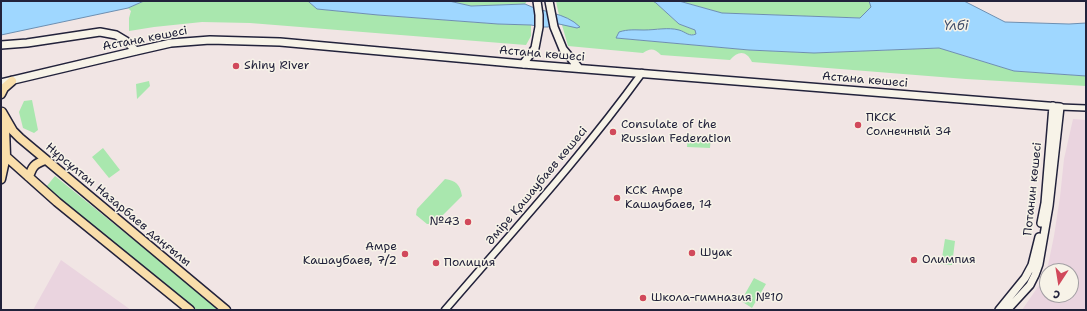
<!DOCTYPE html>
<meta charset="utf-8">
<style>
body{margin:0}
#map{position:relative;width:1087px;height:311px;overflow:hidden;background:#f1e5e4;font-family:"Shantell Sans",sans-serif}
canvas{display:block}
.frame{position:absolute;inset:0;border:2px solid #22223b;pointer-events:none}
.north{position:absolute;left:1039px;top:263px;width:40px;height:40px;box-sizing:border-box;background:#f7f3e8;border:1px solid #a29fa3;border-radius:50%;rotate:192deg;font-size:11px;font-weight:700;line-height:16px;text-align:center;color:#22223b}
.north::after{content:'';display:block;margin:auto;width:14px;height:18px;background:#d1495b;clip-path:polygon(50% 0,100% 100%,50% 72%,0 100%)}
</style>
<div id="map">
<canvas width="1087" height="311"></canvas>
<div class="frame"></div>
<div class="north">С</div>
</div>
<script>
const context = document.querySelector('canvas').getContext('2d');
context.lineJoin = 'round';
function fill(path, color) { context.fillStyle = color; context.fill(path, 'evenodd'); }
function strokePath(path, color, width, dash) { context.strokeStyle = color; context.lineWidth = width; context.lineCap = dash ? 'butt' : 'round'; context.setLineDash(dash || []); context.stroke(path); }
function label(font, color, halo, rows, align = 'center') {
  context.font = font + ' "Shantell Sans",sans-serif'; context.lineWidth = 3; context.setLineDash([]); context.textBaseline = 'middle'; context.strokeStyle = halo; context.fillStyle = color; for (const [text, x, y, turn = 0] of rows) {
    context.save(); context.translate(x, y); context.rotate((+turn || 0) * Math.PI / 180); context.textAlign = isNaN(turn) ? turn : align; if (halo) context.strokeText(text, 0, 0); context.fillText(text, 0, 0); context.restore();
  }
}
fill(new Path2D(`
 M1073 119 1086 120V310H1022L1046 275 1054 236 1060 197 1064 159ZM1047 271H1071V295H1047Z
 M61 260 131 310H33Z`), '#ead4df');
fill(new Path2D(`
 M144 1H311L309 2 317 9 378 15 497 24 531 25V36L526 45 250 23 202 22 154 27 129 31V18L131 11 128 8Z
 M449 1H527L525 4 471 6Z
 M556 1H653L656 3 679 24 695 30 697 34C688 37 684 31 676 30 654 27 637 32 616 38L749 50 814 53 939 48 1014 71 1086 76V86L966 79 752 62C746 50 738 51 730 60L661 55C654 48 650 48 643 53L568 46 558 11Z
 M679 1H869L871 7 860 18 722 13Z
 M149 81 150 86 137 99 136 84Z
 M32 100 38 130 34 133 23 128 19 112 24 101Z
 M688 135 711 136 710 148 687 147Z
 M103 148 120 170 109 178 92 157Z
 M55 176 220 310H197L46 187Z
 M445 179C456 181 460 184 462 196L434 224H427L416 215 417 209Z
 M945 239 955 241 952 265 941 264Z
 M754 278 766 284 752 308 741 301Z`), '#a9e7ae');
const water = new Path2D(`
 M1 1H144L128 8 1 35Z
 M311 1H449L471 6 525 4C543 13 565 12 580 27L577 28 559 24 548 27H542L531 25 498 24 378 15 317 9 309 2Z
 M653 1H679L722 13 860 18 871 7 869 1H964L1005 22 1069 24 1086 23V76L1014 71 939 48 814 53 749 50 616 38 619 32C628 29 636 30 644 30 656 30 668 27 679 30 686 32 689 37 696 34L695 30 679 24 656 3Z`);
fill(water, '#9fd7ff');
strokePath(water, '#6d8fb1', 1);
const minor = new Path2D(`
 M1060 107 1086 108`);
const tertiary = new Path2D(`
 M445 310C512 232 582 156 642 73`);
const secondary = new Path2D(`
 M549 1 554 27 563 49 579 68
 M1 45 27 43 100 32 116 35 126 41 136 51
 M523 64 535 48 539 27V15L537 1
 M1 83 136 51 171 43 210 40 280 42 523 64 1060 107 1049 206 1039 264 1035 275 1030 285 1007 310
 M1041 223 1045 203 1053 106
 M999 310 1025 278 1032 265 1039 237`);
const primary = new Path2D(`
 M1 94 4 88 12 81
 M2 112 13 131 20 138 226 310
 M1 152 57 202 190 310
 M29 177C32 167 34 164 45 160
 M1 179 6 156 5 128 3 118`);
strokePath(minor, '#22223b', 8);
strokePath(tertiary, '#22223b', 9);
strokePath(secondary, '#22223b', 10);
strokePath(primary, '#22223b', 11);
strokePath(minor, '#f7f3e8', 5);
strokePath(tertiary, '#f7f3e8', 6);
strokePath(secondary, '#f7f3e8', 7);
strokePath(primary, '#f9deab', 8);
strokePath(new Path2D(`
 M1 141V150`), '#22223b', 1);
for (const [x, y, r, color] of [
 [236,66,4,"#d1495b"],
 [858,125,4,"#d1495b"],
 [613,132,4,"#d1495b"],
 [617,198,4,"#d1495b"],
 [468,222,4,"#d1495b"],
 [692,253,4,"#d1495b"],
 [405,254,4,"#d1495b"],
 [914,260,4,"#d1495b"],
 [436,263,4,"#d1495b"],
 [643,298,4,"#d1495b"]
]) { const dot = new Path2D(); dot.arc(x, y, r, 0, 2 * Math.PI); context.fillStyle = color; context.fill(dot); strokePath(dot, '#f7f3e8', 1.5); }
label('12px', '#22223b', '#f7f3e8', [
 ["Астана көшесі",145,39,-11],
 ["Астана көшесі",542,54,5],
 ["Астана көшесі",865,80,5],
 ["Әміре Қашаубаев көшесі",537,186,-50],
 ["Потанин көшесі",1033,189,-84],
 ["Нұрсұлтан Назарбаев даңғылы",118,205,40]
]);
label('12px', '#22223b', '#f7f3e8', [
 ["Shiny River",244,66],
 ["ПКСК",866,118],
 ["Солнечный 34",866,132],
 ["Consulate of the",621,125],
 ["Russian Federation",621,139],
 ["КСК Амре",625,191],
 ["Кашаубаев, 14",625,205],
 ["№43",460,222,"right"],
 ["Амре",397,247,"right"],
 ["Кашаубаев, 7/2",397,261,"right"],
 ["Шуак",700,253],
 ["Олимпия",922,260],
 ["Полиция",444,263],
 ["Школа-гимназия №10",651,298]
], 'left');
label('italic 13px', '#414f6c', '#f7f3e8', [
 ["Үлбі",956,27]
]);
</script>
